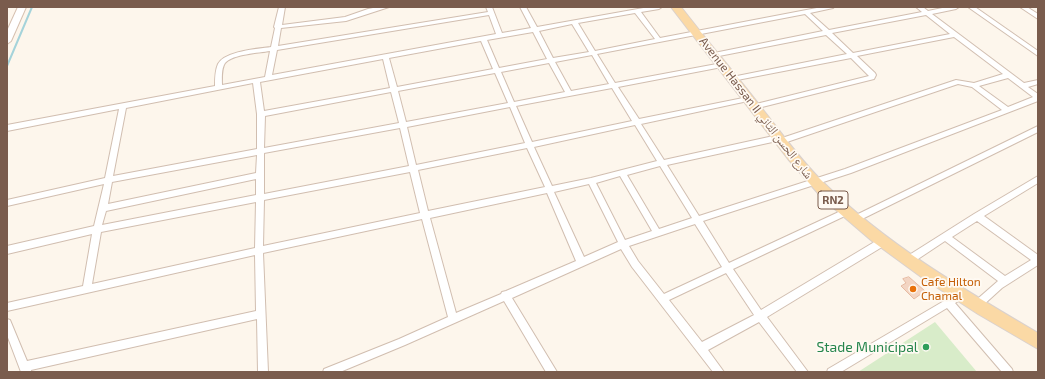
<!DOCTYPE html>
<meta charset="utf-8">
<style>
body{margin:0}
#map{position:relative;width:1045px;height:379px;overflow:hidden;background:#fdf6ec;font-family:"Exo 2",sans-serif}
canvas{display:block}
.frame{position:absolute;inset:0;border:8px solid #7a5c4d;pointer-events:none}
</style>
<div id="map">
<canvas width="1045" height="379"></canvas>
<div class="frame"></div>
</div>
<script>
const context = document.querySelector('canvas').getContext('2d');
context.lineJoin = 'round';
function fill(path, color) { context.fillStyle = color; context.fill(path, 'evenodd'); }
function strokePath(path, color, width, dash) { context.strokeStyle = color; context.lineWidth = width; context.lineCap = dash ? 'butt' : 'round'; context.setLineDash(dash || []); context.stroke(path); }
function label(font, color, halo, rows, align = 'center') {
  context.font = font + ' "Exo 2","Noto Naskh Arabic",sans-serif'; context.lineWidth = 3.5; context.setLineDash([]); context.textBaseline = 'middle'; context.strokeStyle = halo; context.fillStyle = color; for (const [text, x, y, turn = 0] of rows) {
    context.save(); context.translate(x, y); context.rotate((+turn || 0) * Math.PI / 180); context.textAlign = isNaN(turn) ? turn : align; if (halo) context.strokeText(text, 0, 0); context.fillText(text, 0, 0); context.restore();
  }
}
fill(new Path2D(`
 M935 322 977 372H858Z`), '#d8ecc9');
strokePath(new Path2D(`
 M7 66 32 7`), '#a5d3da', 2);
const building = new Path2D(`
 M909 277 925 291 914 299 901 286 906 283 903 279Z`);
fill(building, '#f3d5c3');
strokePath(building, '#e6bba3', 1);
const street = new Path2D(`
 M279 7H285L282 25 345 17 368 9 378 7H389L346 21 281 28 278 46 488 12 486 7H492L502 33 531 28 520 7H526L537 27 649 7H662L659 9 641 12 660 38 822 7H834L833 8 810 13 829 30 922 12 916 7H923L928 11 947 7H959L956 9 932 14 1024 83 1038 80V84L1028 87 1038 94V101L851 173 703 221 729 263 843 210H849L850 212 849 214 733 269 761 310 881 238 884 237 887 238 888 241 887 244 767 317 808 372H797L759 322 708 350 724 372H713L632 267 621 249 512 298 557 372H546L504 301 405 345 340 372H323L324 369 399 339 448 317 422 219 263 253 268 372H258L257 319 31 370V372H21L7 335V319L10 320 27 361 256 311 255 255 7 311V303L83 286 92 234 7 254V246L94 226 104 184 7 206V200L105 178 119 109 7 131V125L215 86C215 79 215 71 218 64 225 51 257 49 271 47L275 28 274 27ZM635 13 655 39 595 51 578 23ZM805 14 823 31 714 53 711 55 714 57 826 35 847 54 732 77 729 79 732 81 851 58 869 76 752 105 750 107 752 109H754L874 79 876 75 875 73 857 56 954 37 1003 74 974 83 956 80 782 138 778 135 664 160 641 124 748 101 751 99 750 97H748L639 119 618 87 722 67 725 65 722 63 615 83 597 54ZM489 15 496 34 272 75 277 50ZM926 15 950 34 853 53 832 33ZM572 24 589 52 553 58 539 31ZM533 32 547 59 499 68 487 40ZM481 41 493 69 397 87 389 58ZM270 51 265 77 222 85C222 78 221 69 225 63 233 54 259 53 270 51ZM592 55 609 84 571 91 555 62ZM383 59 390 88 264 111 260 82ZM549 63 565 92 514 102 501 72ZM495 73 508 103 406 122 398 91ZM1008 78 1033 97 1008 107 979 86ZM253 83 257 114V149L113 176 126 108ZM958 84 972 87 1002 110 845 169 699 216 667 165 777 141 778 143 781 144ZM612 88 632 121 532 142 516 106ZM391 92 399 123 264 148 265 116ZM510 107 525 143 416 165 407 127ZM635 125 657 161 591 178 552 186 534 147ZM400 128 409 166 264 194V153ZM527 148 545 187 428 211 418 170ZM257 155 256 173 108 204 112 182ZM660 166 692 218 659 229 627 175ZM410 172 420 213 263 246 264 200ZM620 176 652 231 625 240 596 183ZM256 179V195L102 225 106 211ZM589 184 618 242 584 257 554 192ZM547 193 576 261 506 291 502 292 501 294 456 313 430 218ZM256 202 255 248 92 284 101 232ZM695 224 722 267 664 294 638 261 629 246ZM726 273 754 315 702 342 669 300Z
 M968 7H975L1038 51V56Z
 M1020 7H1027L1038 14V19Z
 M1038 126V132L858 221H852L851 219 852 217Z
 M1038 176V183L984 216 1038 255V265L1002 288 980 308 977 309 974 308 972 305 974 302 998 281 945 241 912 263 909 264 906 263 905 260 906 257 974 214ZM977 221 1031 260 1005 276 952 237Z
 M961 291 964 292 966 295 964 298 955 303 1012 369 1013 372H1002L947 308 841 372H827L828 369Z`);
const secondary = new Path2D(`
 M18 7H26L11 41 7 44V31Z`);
const primary = new Path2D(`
 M671 7H681C708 42 737 76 764 111 783 135 801 161 824 183 886 244 963 289 1038 333V349L978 314 924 279 872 241 823 199 788 159Z`);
strokePath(street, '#d1beb0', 2);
strokePath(secondary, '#d6c0b0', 2);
strokePath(primary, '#dad1cd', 2);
fill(street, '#fff');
fill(secondary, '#fff');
fill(primary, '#fbd9a5');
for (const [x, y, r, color] of [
 [913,289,4,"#e8710a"],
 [926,347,4,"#2e9e5b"]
]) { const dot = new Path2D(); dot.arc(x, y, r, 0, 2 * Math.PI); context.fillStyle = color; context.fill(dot); strokePath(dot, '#fffaf3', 1.5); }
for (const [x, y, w] of [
 [833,200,30]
]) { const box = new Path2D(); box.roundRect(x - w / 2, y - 9, w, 18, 3); context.fillStyle = '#fffaf3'; context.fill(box); strokePath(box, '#7a5c4d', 1); }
label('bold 11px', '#7a5c4d', null, [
 ["RN2",833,200]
]);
label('12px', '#7a5c4d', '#fffaf3', [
 ["Avenue Hassan II شارع الحسن الثاني",756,108,52]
]);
label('12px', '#c56008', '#fffaf3', [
 ["Cafe Hilton",921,282],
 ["Chamal",921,296]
], 'left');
label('14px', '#27864d', '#fffaf3', [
 ["Stade Municipal",918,347]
], 'right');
</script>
